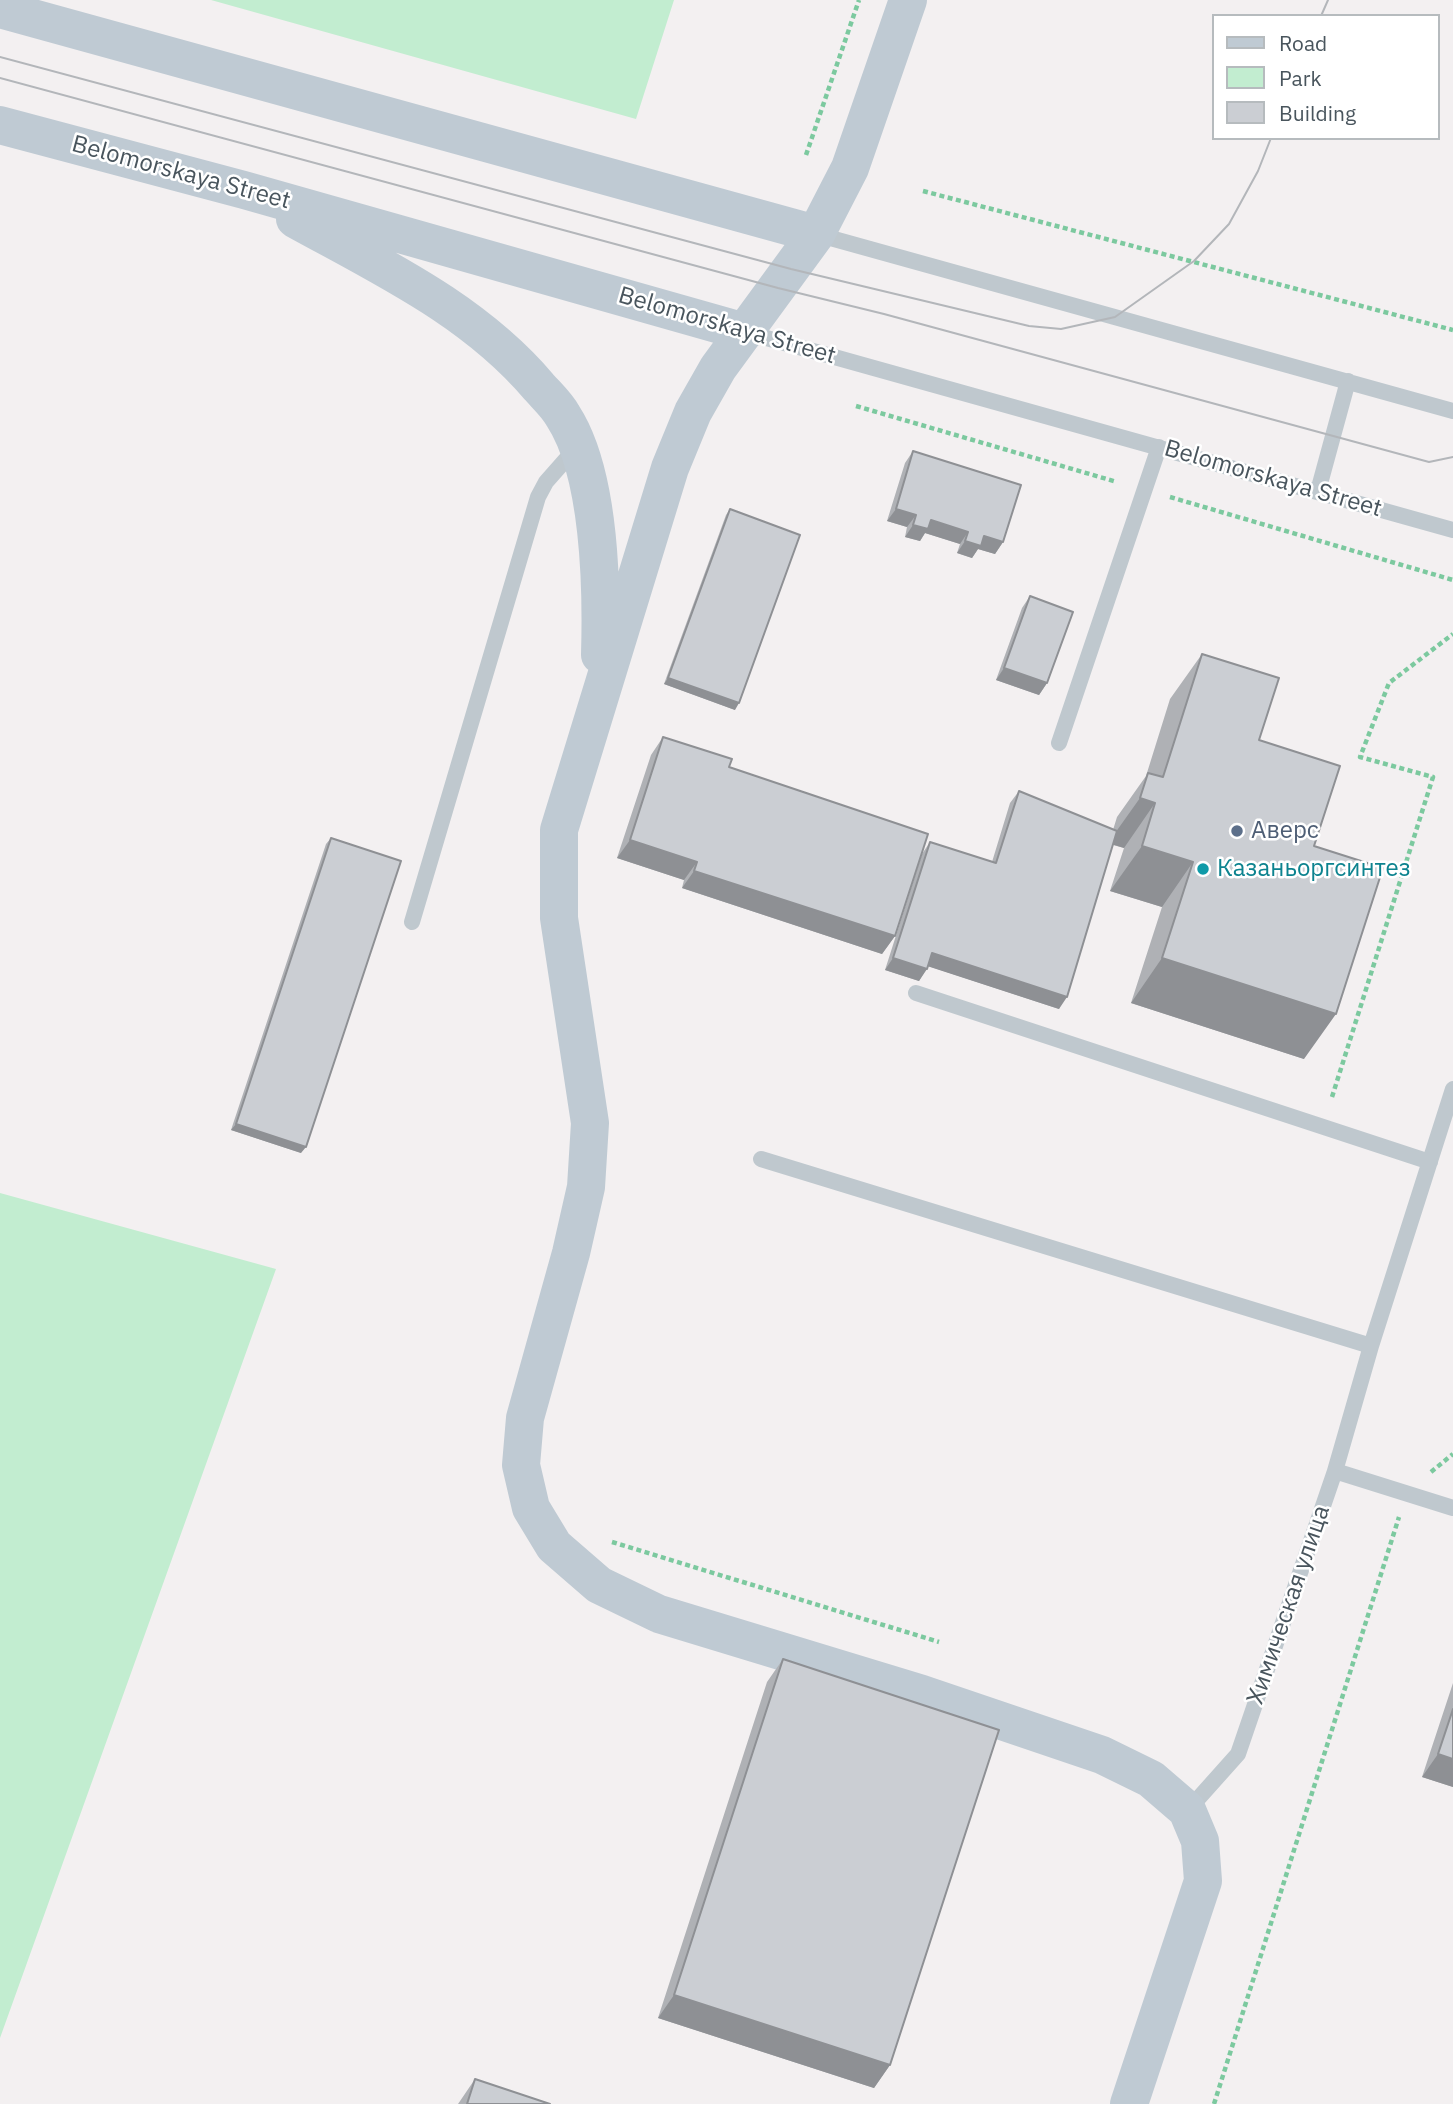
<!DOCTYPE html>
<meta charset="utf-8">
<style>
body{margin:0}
#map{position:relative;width:1453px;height:2104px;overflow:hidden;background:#f3f0f1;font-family:"IBM Plex Sans",sans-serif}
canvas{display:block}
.legend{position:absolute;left:1212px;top:14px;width:228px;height:126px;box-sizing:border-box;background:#fff;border:2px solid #b6bbbe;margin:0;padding:9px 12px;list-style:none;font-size:21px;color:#49555d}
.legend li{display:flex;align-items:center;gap:14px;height:35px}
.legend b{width:35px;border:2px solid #b6bbbe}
</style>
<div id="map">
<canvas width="1453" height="2104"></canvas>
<ul class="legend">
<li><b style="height:9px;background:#bfcad3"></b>Road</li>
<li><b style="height:19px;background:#c2edd0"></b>Park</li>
<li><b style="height:19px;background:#cbced3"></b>Building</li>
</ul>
</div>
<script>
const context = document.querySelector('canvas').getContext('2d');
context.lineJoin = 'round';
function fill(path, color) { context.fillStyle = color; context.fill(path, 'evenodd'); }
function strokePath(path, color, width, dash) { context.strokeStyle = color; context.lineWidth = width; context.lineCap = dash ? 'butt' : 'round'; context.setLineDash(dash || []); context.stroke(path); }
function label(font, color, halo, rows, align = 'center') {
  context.font = font + ' "IBM Plex Sans",sans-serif'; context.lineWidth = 5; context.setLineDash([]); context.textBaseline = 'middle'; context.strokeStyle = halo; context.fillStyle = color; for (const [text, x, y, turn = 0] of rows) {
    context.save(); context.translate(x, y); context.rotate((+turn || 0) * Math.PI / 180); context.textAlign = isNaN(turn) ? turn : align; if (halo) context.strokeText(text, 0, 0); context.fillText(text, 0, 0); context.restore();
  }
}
fill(new Path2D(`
 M211 0H674L636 119Z
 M0 1193 276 1269 0 2038Z`), '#c2edd0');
strokePath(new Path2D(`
 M806 155 859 0
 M923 191 1453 330
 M856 406 1117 482
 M1170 497 1453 580
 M1332 1097 1433 777 1360 757 1389 683 1453 634
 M1431 1472 1453 1454
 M612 1542 939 1642
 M1214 2104 1399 1517`), '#7cc99f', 4.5, [5, 3.5]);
strokePath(new Path2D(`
 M816 234 1453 411
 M745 332 1453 530
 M1318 491 1348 381
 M1059 743 1159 447
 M412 922 538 497 546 482 576 448
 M916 993 1430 1162
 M761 1159 1371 1346
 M1335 1471 1453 1508
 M1188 1810 1238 1754 1335 1471 1371 1346 1453 1089`), '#bfc8ce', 16);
strokePath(new Path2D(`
 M908 0 850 168 816 234 718 368 693 412 670 468 559 830V918L590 1123 586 1187 571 1253 525 1418 521 1465 531 1508 554 1546 599 1585 659 1614 922 1694 1102 1755 1151 1779 1187 1810 1200 1841 1203 1881 1129 2104
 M0 9 816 234
 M0 125 244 190 745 332
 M295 219C382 267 474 310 539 387 547 396 557 405 563 416 600 473 602 587 600 655`), '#bfcad3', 38);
strokePath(new Path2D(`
 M1321 16 1328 0
 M0 57 791 269 1029 326 1061 329 1115 317 1194 261 1229 224 1258 171 1271 138
 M0 78 778 288 884 314 1429 462 1453 457`), '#b3b6ba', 2);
fill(new Path2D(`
 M913 451 1003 542 995 554 978 549 972 558 957 553 960 544 925 533 920 541 905 537 907 527 887 521 905 463Z
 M730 509 735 710 664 684 726 515Z
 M1030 596 1047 683 1039 695 996 680 1022 608Z
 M1202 654 1259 740 1314 846 1304 1059 1131 1003 1162 907 1110 891 1124 848 1113 845 1059 1009 928 966 919 981 885 970 922 854 930 842 992 862 1010 803 1019 791 1113 830 1117 817 1146 776 1170 699Z
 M663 737 729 767 895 936 882 954 682 888 684 880 617 858 651 755Z
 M331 838 301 1153 231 1130 326 844Z
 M783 1659 890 2065 874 2088 658 2018 767 1682Z
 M1453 1683V1787L1422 1777Z
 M475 2079 550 2104H458Z`), '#afb1b5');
fill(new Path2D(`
 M896 509 916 515 907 527 887 521Z
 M931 520 968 532 960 544 925 533 920 541 905 537 913 525Z
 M984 536 1003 542 995 554 978 549 972 558 957 553 965 541Z
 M1004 668 1047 683 1039 695 996 680Z
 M668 678 739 703 735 710 664 684Z
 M1140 798 1155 803 1124 848 1108 843Z
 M630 840 697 862 684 880 617 858Z
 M1142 846 1193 862 1162 907 1110 891Z
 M694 871 895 936 882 954 682 888Z
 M932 953 1067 997 1059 1009 924 965Z
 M893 958 927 969 919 981 885 970Z
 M1162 958 1336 1014 1304 1059 1131 1003Z
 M236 1124 306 1147 301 1153 231 1130Z
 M1438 1754 1453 1759V1787L1422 1777Z
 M674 1995 890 2065 874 2088 658 2018Z`), '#8e9094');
const building = new Path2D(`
 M913 451 1021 485 1003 542 984 536 981 546 965 541 968 532 931 520 928 529 913 525 916 515 896 509Z
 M730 509 800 535 739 703 668 678Z
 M1030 596 1073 612 1047 683 1004 668Z
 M1202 654 1279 678 1259 740 1340 766 1314 846 1383 868 1336 1014 1162 958 1193 862 1142 846 1155 803 1140 798 1148 773 1163 777Z
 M663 737 732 759 729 767 928 834 895 936 694 871 697 862 630 840Z
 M1019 791 1117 831 1067 997 932 953 927 969 893 958 930 842 996 863Z
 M331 838 401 861 306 1147 236 1124Z
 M783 1659 999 1730 890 2065 674 1995Z
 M1453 1709V1759L1438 1754Z
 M475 2079 550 2104H467Z`);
fill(building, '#cbced3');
strokePath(building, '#8e9094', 2);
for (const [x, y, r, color] of [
 [1237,831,7,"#5c6f8a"],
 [1203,869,7,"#0f9aa8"]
]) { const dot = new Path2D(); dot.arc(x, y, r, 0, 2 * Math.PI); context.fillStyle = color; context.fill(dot); strokePath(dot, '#fff', 2.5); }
label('24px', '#49555d', '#fff', [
 ["Belomorskaya Street",181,173,15],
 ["Belomorskaya Street",727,326,16],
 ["Belomorskaya Street",1273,479,16],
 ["Химическая улица",1289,1605,-71]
]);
label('24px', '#4e5e75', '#fff', [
 ["Аверс",1251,831]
], 'left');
label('24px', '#0d838f', '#fff', [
 ["Казаньоргсинтез",1217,869]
], 'left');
</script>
